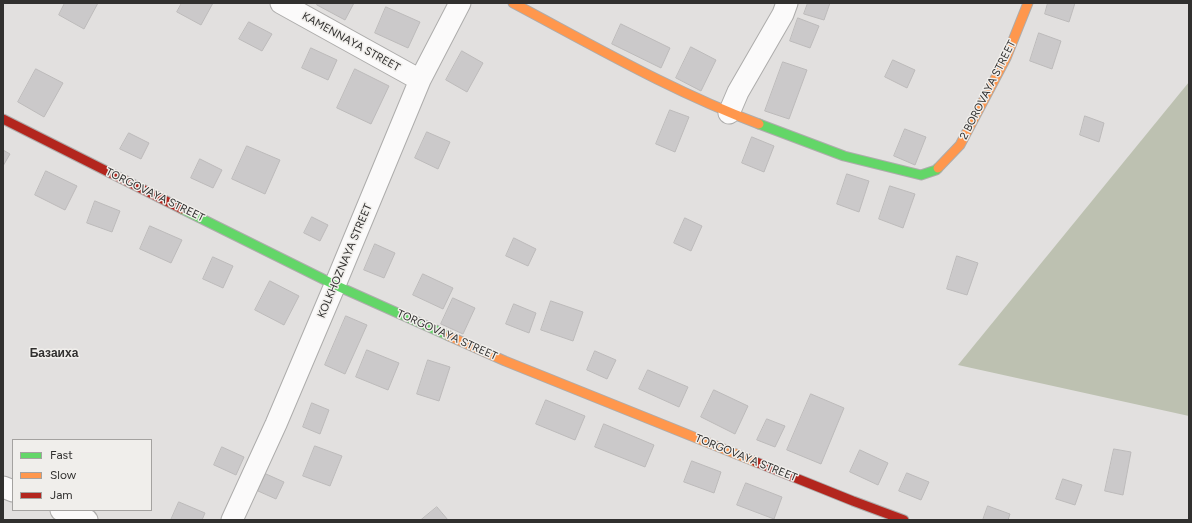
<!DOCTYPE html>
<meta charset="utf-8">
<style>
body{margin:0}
#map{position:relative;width:1192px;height:523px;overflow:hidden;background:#e2e0df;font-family:Figtree,sans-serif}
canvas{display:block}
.frame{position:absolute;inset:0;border:4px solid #31302f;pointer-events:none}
.legend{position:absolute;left:12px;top:439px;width:140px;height:72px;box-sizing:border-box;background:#f0eeeb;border:1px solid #a4a2a0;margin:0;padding:5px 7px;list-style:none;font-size:12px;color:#31302f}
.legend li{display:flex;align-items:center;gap:8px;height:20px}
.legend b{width:20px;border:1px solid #a4a2a0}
</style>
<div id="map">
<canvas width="1192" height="523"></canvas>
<div class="frame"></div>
<ul class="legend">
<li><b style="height:5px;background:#63d668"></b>Fast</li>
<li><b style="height:5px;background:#ff974d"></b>Slow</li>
<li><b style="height:5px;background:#b3261e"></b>Jam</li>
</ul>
</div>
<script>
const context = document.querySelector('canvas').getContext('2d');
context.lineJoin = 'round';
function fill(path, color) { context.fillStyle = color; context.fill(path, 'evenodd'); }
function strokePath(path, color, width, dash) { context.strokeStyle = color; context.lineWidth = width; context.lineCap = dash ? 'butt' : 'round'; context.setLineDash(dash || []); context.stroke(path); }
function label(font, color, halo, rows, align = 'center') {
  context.font = font + ' Figtree,sans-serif'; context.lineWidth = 3; context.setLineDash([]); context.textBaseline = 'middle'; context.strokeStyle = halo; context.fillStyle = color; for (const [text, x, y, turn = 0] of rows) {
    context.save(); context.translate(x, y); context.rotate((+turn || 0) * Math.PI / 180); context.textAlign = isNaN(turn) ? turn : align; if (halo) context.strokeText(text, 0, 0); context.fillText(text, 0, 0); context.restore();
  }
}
fill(new Path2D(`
 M1189 82V416L958 365Z`), '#bdc1b1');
const building = new Path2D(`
 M65 3H98L84 29 59 15Z
 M182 3H213L201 25 177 12Z
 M318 3H354L345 20 317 5Z
 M808 3H830L824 20 804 14Z
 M1048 3H1075L1069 22 1045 14Z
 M386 7 420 22 408 48 375 33Z
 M798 18 819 26 810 48 790 41Z
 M249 22 272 34 262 51 239 39Z
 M621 24 670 48 661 68 612 44Z
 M1039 33 1061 41 1052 69 1030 61Z
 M691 47 716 60 701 91 676 78Z
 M311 48 337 60 328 80 302 68Z
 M462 51 483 63 467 92 446 80Z
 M893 60 915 70 907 88 885 77Z
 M783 62 807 70 789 119 765 111Z
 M36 69 63 83 44 117 18 102Z
 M355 69 389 86 371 124 337 108Z
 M670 110 689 117 675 152 656 144Z
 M1085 116 1104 123 1099 142 1080 135Z
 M905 129 926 137 915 165 894 156Z
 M427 132 450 142 438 169 415 158Z
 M129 133 149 143 141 159 120 149Z
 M752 137 774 146 764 172 742 163Z
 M247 146 280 160 265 194 232 179Z
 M3 150 10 154 3 166Z
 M200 159 222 170 213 188 191 178Z
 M46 171 77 186 65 210 35 195Z
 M847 174 869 181 859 212 837 204Z
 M890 186 915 194 903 228 879 219Z
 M95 201 120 211 112 232 87 223Z
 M312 217 328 225 320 241 304 233Z
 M685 218 702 226 691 251 674 243Z
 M150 226 182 240 171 263 140 249Z
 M514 238 536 249 528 266 506 256Z
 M375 244 395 253 384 278 364 270Z
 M957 256 978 263 967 295 947 289Z
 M213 257 233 266 223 288 203 279Z
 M423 274 453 288 443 309 413 295Z
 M270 281 299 296 284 325 255 310Z
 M453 298 475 308 463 334 441 324Z
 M551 301 583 312 573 341 541 330Z
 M514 304 536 313 529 333 506 324Z
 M346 316 367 325 345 374 325 365Z
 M367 350 399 363 388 390 356 377Z
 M595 351 616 360 607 379 587 370Z
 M428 360 450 367 439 401 417 394Z
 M648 370 688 387 679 407 639 389Z
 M714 390 748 406 735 434 701 417Z
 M811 394 844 408 821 464 787 450Z
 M546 400 585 416 575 440 536 424Z
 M312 403 329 410 320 434 303 427Z
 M767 419 785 426 775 447 757 440Z
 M604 424 654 445 645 467 595 447Z
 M315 446 342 456 330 486 303 476Z
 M222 447 244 457 236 475 214 465Z
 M1114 449 1131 452 1123 495 1105 491Z
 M860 450 888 463 878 485 850 472Z
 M692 461 721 472 714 493 684 482Z
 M907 473 929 482 921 500 899 491Z
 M266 474 284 482 276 499 258 491Z
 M1063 479 1082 485 1075 505 1056 499Z
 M746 483 782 497 774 519 737 505Z
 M179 502 205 513 202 520H171Z
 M988 506 1010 514 1008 520H983Z
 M437 507 448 520H421Z`);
fill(building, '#cbc9ca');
strokePath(building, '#bcbaba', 1);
const street = new Path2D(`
 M281 3 420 80
 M729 113 738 92 783 14 787 3
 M3 487 13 491
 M61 510 87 520
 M232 520 276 424 335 285 420 80 460 3`);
const fast = new Path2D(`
 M759 124 844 156 921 175 936 170 938 168
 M182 209 335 285 449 336`);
const slow = new Path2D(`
 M513 3C594 46 673 92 759 124
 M938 168 960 145 1006 58 1028 3
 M449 336 505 361 756 462`);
const jam = new Path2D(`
 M3 119 182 209
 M756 462 853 501 904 520`);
strokePath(street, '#adacab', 23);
strokePath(fast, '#adacab', 11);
strokePath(slow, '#adacab', 11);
strokePath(jam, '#adacab', 11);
strokePath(street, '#fbfafa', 21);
strokePath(fast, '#63d668', 9);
strokePath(slow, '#ff974d', 9);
strokePath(jam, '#b3261e', 9);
label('11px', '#31302f', '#f0eeeb', [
 ["KAMENNAYA STREET",351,42,29],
 ["2 BOROVAYA STREET",988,90,-63],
 ["TORGOVAYA STREET",155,195,26],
 ["KOLKHOZNAYA STREET",345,261,-67],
 ["TORGOVAYA STREET",447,335,24],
 ["TORGOVAYA STREET",746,458,22]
]);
label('bold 12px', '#31302f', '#f0eeeb', [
 ["Базаиха",54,353]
]);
</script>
